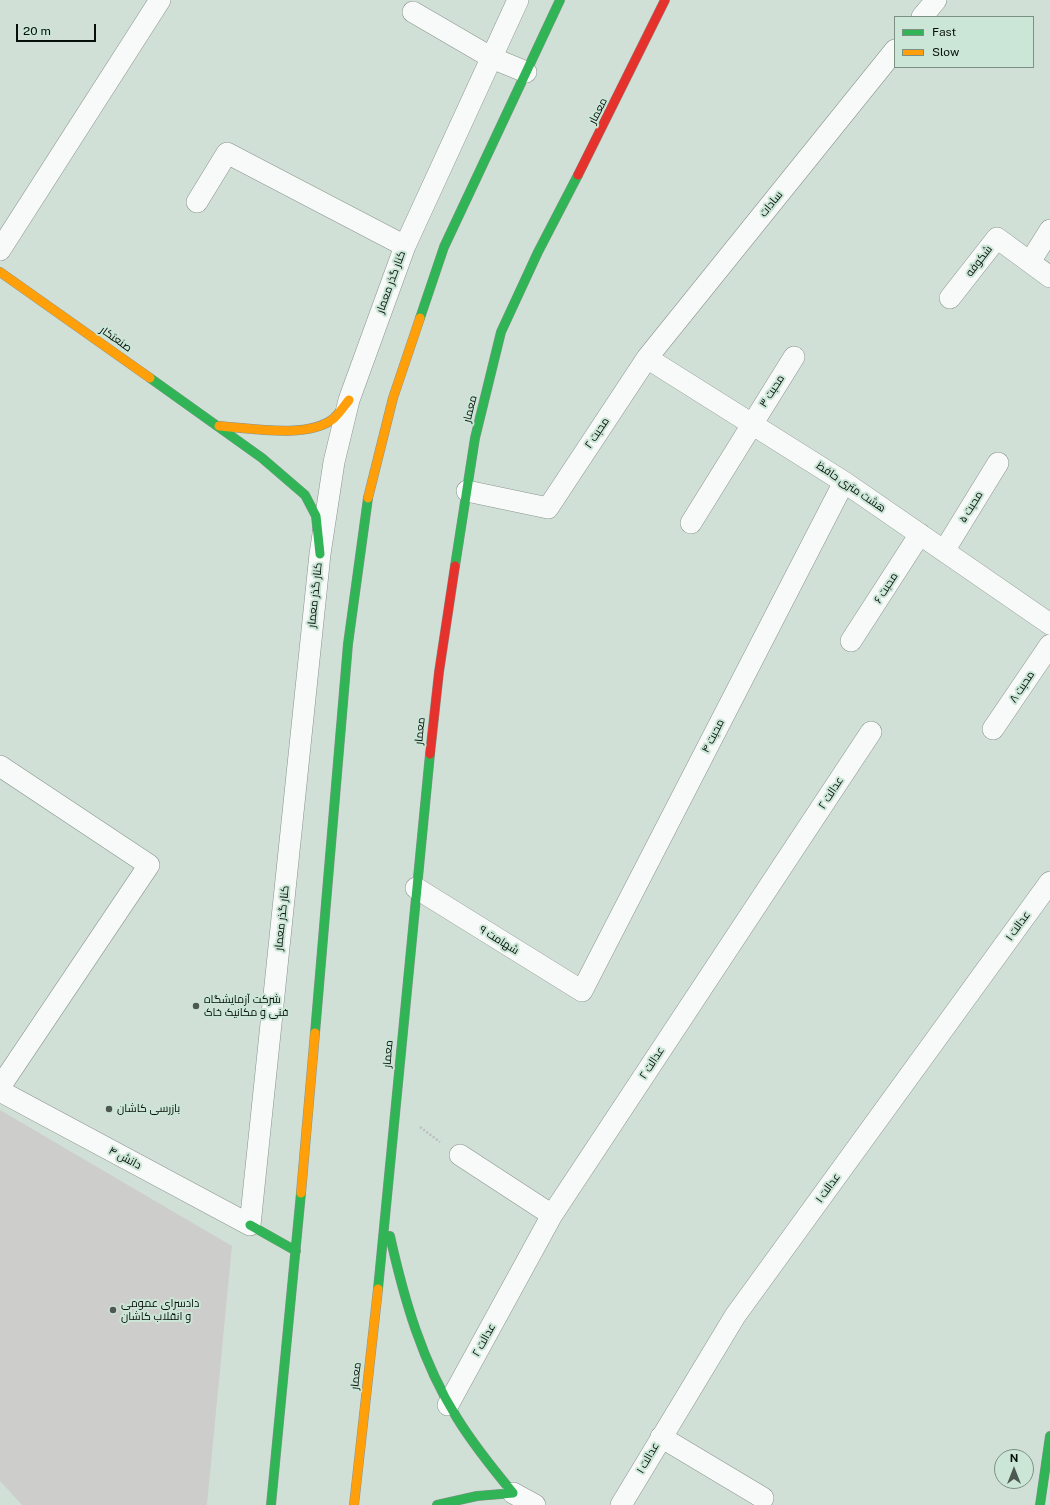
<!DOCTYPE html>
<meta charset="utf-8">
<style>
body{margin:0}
#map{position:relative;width:1050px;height:1505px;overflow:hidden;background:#d1e0d7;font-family:"Public Sans",sans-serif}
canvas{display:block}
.legend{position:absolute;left:894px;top:16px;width:140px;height:52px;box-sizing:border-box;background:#cbe6d6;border:1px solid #7c9084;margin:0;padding:5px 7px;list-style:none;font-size:12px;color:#060f0a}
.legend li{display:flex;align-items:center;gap:8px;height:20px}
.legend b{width:20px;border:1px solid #7c9084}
.north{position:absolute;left:994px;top:1449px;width:40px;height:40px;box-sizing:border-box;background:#cbe6d6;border:1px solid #7c9084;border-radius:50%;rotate:0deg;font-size:11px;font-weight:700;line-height:16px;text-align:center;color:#060f0a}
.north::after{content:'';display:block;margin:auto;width:14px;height:18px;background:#4d5852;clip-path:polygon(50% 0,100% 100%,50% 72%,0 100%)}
.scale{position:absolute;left:16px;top:24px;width:80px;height:18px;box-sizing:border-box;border:2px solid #060f0a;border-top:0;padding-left:5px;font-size:12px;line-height:14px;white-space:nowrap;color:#060f0a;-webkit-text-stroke:3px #cbe6d6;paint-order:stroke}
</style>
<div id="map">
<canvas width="1050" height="1505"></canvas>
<ul class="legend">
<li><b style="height:5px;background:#30b455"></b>Fast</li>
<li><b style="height:5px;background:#ff9f0a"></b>Slow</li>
</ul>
<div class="north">N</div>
<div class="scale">20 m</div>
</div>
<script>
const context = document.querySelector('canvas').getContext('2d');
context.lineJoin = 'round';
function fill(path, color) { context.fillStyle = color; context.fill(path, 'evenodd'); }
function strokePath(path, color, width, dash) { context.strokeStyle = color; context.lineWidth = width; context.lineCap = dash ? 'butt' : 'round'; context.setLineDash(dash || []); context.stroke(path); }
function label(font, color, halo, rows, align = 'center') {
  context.font = font + ' "Public Sans",Cairo,sans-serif'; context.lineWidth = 4; context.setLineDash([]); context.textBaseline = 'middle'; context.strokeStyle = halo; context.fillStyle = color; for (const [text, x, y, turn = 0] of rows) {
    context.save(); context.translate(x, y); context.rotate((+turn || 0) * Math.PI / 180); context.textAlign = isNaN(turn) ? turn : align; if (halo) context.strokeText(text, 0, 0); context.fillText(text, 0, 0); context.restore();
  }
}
fill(new Path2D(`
 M0 1110 232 1246 207 1505H22L0 1481Z`), '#cdcecc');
const street = new Path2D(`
 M413 12 492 58 526 72
 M922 17 936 0
 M197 202 227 153 405 246
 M0 250 160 0
 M1030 262 1050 230
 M950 298 997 238 1050 277
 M647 358 844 482 1050 624
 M467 491 548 508 647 358 895 50
 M691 523 794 357
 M944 551 998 463
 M851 641 920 534
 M993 729 1050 645
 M0 766 149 865 0 1087
 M416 888 582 991 844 482
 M0 1091 250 1225 320 554 334 462 349 400 405 246 518 0
 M460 1155 552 1215
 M448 1405 552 1215 871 732
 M661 1437 763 1498
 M513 1493 535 1505
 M621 1505 735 1316 1050 882`);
const fast = new Path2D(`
 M420 318 444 247 560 0
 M150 378 262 458 305 495 316 516 320 554
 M455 566 475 438 501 332 538 252 578 175
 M315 1033 348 644 368 498
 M250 1225 296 1251
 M390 1236C404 1299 422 1362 457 1418 473 1444 493 1469 513 1493
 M378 1289 430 754
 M271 1505 301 1193
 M437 1505 477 1496 513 1493
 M1040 1505 1050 1436`);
const slow = new Path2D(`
 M0 272 150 378
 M219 426C250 428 307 439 333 419 339 414 344 406 349 400
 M368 498 393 398 420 318
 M301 1193 315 1033
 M354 1505 378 1289`);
const jam = new Path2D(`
 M578 175 665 0
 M430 754 439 672 455 566`);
strokePath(street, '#89948e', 22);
strokePath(fast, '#89948e', 10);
strokePath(slow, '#89948e', 10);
strokePath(jam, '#89948e', 10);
strokePath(new Path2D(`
 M420 1127 440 1142`), '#babfbc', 2.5, [2, 2]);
strokePath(street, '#f8faf9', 21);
strokePath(fast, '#30b455', 9);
strokePath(slow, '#ff9f0a', 9);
strokePath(jam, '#e5322d', 9);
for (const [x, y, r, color] of [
 [196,1006,4,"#4d5852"],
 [109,1109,4,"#4d5852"],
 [113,1310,4,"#4d5852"]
]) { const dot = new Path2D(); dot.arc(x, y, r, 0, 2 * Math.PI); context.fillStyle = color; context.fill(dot); strokePath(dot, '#cbe6d6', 1.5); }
label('11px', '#060f0a', '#cbe6d6', [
 ["معمار",598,111,-63],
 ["سادات",771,204,-51],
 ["شکوفه",979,261,-52],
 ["کنار گذر معمار",391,282,-70],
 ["صنعتکار",116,339,35],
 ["محبت ۳",772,391,-57],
 ["معمار",470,409,-76],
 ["محبت ۲",597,433,-56],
 ["هشت متری حافظ",851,487,34],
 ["محبت ۵",971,507,-58],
 ["محبت ۶",886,588,-57],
 ["کنار گذر معمار",315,595,-84],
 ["محبت ۸",1022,687,-56],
 ["معمار",420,731,-84],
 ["محبت ۴",713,736,-63],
 ["عدالت ۲",831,793,-57],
 ["کنار گذر معمار",282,918,-84],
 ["عدالت ۱",1018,926,-54],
 ["شهامت ۹",499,940,32],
 ["معمار",388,1054,-85],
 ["عدالت ۲",652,1063,-57],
 ["دانش ۴",125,1158,28],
 ["عدالت ۱",828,1188,-54],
 ["عدالت ۲",484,1340,-61],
 ["معمار",356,1376,-84],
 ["عدالت ۱",648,1458,-60]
]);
label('11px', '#060f0a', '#cbe6d6', [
 ["شرکت آزمایشگاه",204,1000],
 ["فنی و مکانیک خاک",204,1013],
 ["بازرسی کاشان",117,1109],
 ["دادسرای عمومی",121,1304],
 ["و انقلاب کاشان",121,1317]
], 'left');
</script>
